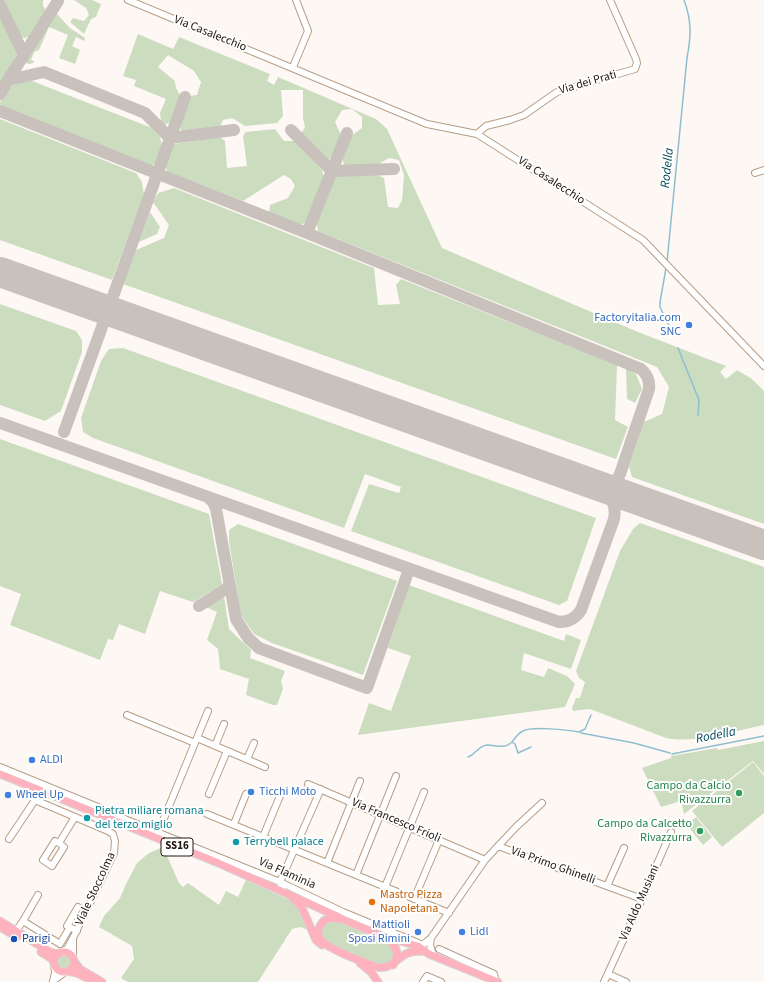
<!DOCTYPE html>
<style>
body{margin:0}
canvas{display:block;background:#fef8f4}
</style>
<canvas width="764" height="982"></canvas>
<script>
const context = document.querySelector('canvas').getContext('2d');
context.lineJoin = 'round';
function fill(path, color) { context.fillStyle = color; context.fill(path, 'evenodd'); }
function strokePath(path, color, width, dash) { context.strokeStyle = color; context.lineWidth = width; context.lineCap = dash ? 'butt' : 'round'; context.setLineDash(dash || []); context.stroke(path); }
function label(font, color, halo, rows, align = 'center') {
  context.font = font + ' "Source Sans 3",sans-serif'; context.lineWidth = 4; context.setLineDash([]); context.textBaseline = 'middle'; context.strokeStyle = halo; context.fillStyle = color; for (const [text, x, y, turn = 0] of rows) {
    context.save(); context.translate(x, y); context.rotate((+turn || 0) * Math.PI / 180); context.textAlign = isNaN(turn) ? turn : align; if (halo) context.strokeText(text, 0, 0); context.fillText(text, 0, 0); context.restore();
  }
}
fill(new Path2D(`
 M2 0H43V6L46 10 29 37 24 38 20 36Z
 M74 0H92L101 4 96 17 91 19 84 34 70 22 73 18 84 21 89 15 86 8Z
 M0 14 18 52 0 85Z
 M53 14H57L70 28 85 38 84 41 76 37 72 46 80 50 75 64 59 58 68 35 49 27 39 50 34 52 31 60 34 61 33 63 29 64 26 63 24 61Z
 M138 34 173 49 179 37 270 74 267 81 274 85 278 77 376 119 387 129 442 248 638 332 726 366 720 372 726 379 737 370 752 379 764 391V524L632 477 629 467 644 422 662 414 669 387 657 367 318 231 317 224 332 180 338 175H377L384 178 388 207 398 208 402 200 404 175 399 160 389 158 377 165H344L342 157 351 136 362 128V117L352 109 342 110 335 122 341 135 334 155 329 159 322 158 301 134 305 127 303 118V90H281L283 116 277 123 245 126 232 118 223 120 219 129 186 132 181 130 179 123 190 96 197 95 201 82 194 71 168 55 158 67 175 81 176 88 180 95 170 122 165 125 161 122 160 113 166 99 134 86 136 80 123 76Z
 M27 79 152 128 160 137 162 146 157 162 151 166 1 106 0 102 8 87Z
 M0 119 136 173 142 182 144 194 112 280 0 240Z
 M275 129 284 141H296L322 170 324 178 307 222 300 225 269 213 270 205 288 198 295 186 291 179 284 175 243 201 168 172 165 167 174 144 220 137 225 141 227 168 247 166 243 136 246 132Z
 M174 188 374 268 378 305 400 304 396 285 401 279 617 365 615 420 628 427 616 459 123 284 136 250 164 238 169 225 153 202 158 193Z
 M150 212 160 227 157 234 139 242Z
 M0 304 76 331 82 340V352L61 411 45 421 0 405Z
 M123 348 596 518 567 601 559 605 351 531 369 484 399 493 401 487 365 474 344 528 93 438 83 432 81 418 101 361 109 349Z
 M626 368 636 374 642 389 635 403 627 399Z
 M0 439 209 514 222 584 193 602 160 591 145 634 119 624 113 640 108 639 100 660 10 625 21 594 0 586Z
 M640 523 764 567V725C734 731 696 744 666 738L590 709 573 711 572 708 576 698H580L585 682 579 678 576 671 620 551 633 529Z
 M238 524 397 581 363 675 272 643 254 634 241 615 229 541V530Z
 M409 585 564 641 566 634 581 640 571 669 524 653 521 670 544 677 548 668 567 676 575 684 565 707 358 735 369 703 391 711 411 656 388 648Z
 M224 596 229 629 251 650 250 658 285 671 281 681 283 689 277 705H273L246 695 249 679 220 669 218 649 207 640 217 612 206 607Z
 M764 741V774L753 761 684 814 681 801 661 807 642 768 671 758V756L717 748 718 750Z
 M753 762 764 776V813L722 847 692 811Z
 M696 817 712 837 703 845 687 825Z
 M163 847 179 883 183 887 188 883 219 905 226 891 238 897 246 880 292 901 300 910 308 930 300 927 292 929 258 982H128L121 978 134 959 132 946 99 927 104 916 120 898 126 884 137 863 149 853Z
 M337 921 389 943 395 953 391 962 380 965 328 943 322 936 321 930 327 922Z
 M58 962a6 6 0 1 1 12 0a6 6 0 1 1-12 0Z`), '#ccdcbf');
strokePath(new Path2D(`
 M667 262 687 58C691 37 692 21 684 0
 M666 268 660 302V307L674 336
 M678 348 699 400 698 415
 M581 733 634 743 670 753
 M512 742C515 738 518 733 523 731 532 726 568 730 579 732L585 729 591 715
 M512 742 515 744 518 753 531 747
 M672 754 764 736
 M468 757C475 755 478 746 487 745 496 745 504 749 511 743`), '#8ebed0', 1.5);
strokePath(new Path2D(`
 M0 5 24 55
 M8 80 58 1
 M0 94 8 80 44 72 145 113 170 138 234 130
 M0 111 307 233 641 369C647 374 650 380 649 389L620 474C615 485 611 488 599 486
 M291 130 332 171 394 169
 M307 233 347 133
 M0 423 559 622C568 622 576 618 581 610L614 519C617 503 610 494 598 486
 M64 432 185 97
 M208 497 213 502 216 509 236 619 248 638 259 648 367 688 407 575
 M199 606 230 586`), '#c8c1bc', 12);
strokePath(new Path2D(`
 M0 272 764 545`), '#c8c1bc', 30);
const minor = new Path2D(`
 M128 0 427 124 477 134 643 240 764 366
 M293 67 308 31 296 0
 M477 134 486 126 510 120 524 115 557 92 635 69 637 63 636 59 610 0
 M755 173 764 170
 M127 715 195 743
 M197 738 265 767
 M215 746 224 724
 M247 759 254 743
 M0 767 98 807 105 811 280 882 343 912 423 945
 M308 784 485 860
 M209 794 227 751
 M207 814 449 913
 M234 824 246 794
 M158 833 208 711
 M263 837 282 791
 M9 839 35 800 108 831 113 834 115 841 114 853 73 938 67 949 61 952
 M59 843 55 841 43 860 52 866 64 847 59 843 75 817
 M498 846 642 899
 M327 863 360 781
 M356 875 396 776
 M607 886 624 848
 M385 887 424 792
 M283 891 280 882 321 789
 M414 899 439 840
 M23 921 38 895
 M70 927 67 926 78 907
 M16 931 23 921 60 944 70 927 77 931
 M431 938 430 945 433 955
 M419 946 425 943 431 938 485 860 516 827 542 803
 M439 949 494 974 496 981
 M73 958V939
 M608 974 626 982
 M53 981 65 972
 M53 982 55 972 54 965
 M423 982 427 976 441 982
 M604 982 642 899 671 832`);
const major = new Path2D(`
 M0 774 216 862 339 917 342 919C351 923 360 927 369 930 383 937 406 945 393 965
 M292 897 302 908 316 940 322 945
 M339 919C332 918 326 917 322 923 318 928 317 935 321 940 329 950 364 962 377 967 392 970 396 958 408 953 413 951 418 951 424 951
 M0 921 50 952 58 954
 M0 927 17 937
 M389 938 418 946 429 954 498 982
 M41 952 52 959 54 963
 M54 962a10 10 0 1 1 20 0a10 10 0 1 1-20 0Z
 M74 961 80 969 102 982
 M360 963 371 972 378 982
 M67 971 77 973 93 981`);
strokePath(minor, '#b59e87', 8);
strokePath(major, '#d7d5d4', 9);
strokePath(minor, '#fff', 6);
strokePath(major, '#fdb2be', 7);
for (const [x, y, r, color] of [
 [689,325,4,"#3f7fe0"],
 [32,760,4,"#3f7fe0"],
 [251,792,4,"#3f7fe0"],
 [739,793,4,"#2e9e5b"],
 [8,795,4,"#3f7fe0"],
 [87,818,4,"#0f9aa8"],
 [700,831,4,"#2e9e5b"],
 [236,842,4,"#0f9aa8"],
 [372,902,4,"#e8710a"],
 [418,932,4,"#3f7fe0"],
 [462,932,4,"#3f7fe0"],
 [14,939,4,"#1a4fb4"]
]) { const dot = new Path2D(); dot.arc(x, y, r, 0, 2 * Math.PI); context.fillStyle = color; context.fill(dot); strokePath(dot, '#fff', 1.5); }
for (const [x, y, w] of [
 [177,847,32]
]) { const box = new Path2D(); box.roundRect(x - w / 2, y - 9, w, 18, 3); context.fillStyle = '#fff'; context.fill(box); strokePath(box, '#21180f', 1); }
label('bold 11px', '#21180f', null, [
 ["SS16",177,847]
]);
label('12px', '#21180f', '#fff', [
 ["Via Casalecchio",210,34,22],
 ["Via dei Prati",588,83,-16],
 ["Via Casalecchio",551,181,33],
 ["Via Francesco Frioli",396,821,23],
 ["Via Primo Ghinelli",553,866,20],
 ["Via Flaminia",287,874,24],
 ["Viale Stoccolma",96,889,-65],
 ["Via Aldo Musiani",640,903,-66]
]);
label('12px', '#366cbe', '#fff', [
 ["Factoryitalia.com",681,318,"right"],
 ["SNC",681,332,"right"],
 ["ALDI",40,760],
 ["Ticchi Moto",259,792],
 ["Wheel Up",16,795],
 ["Mattioli",410,925,"right"],
 ["Sposi Rimini",410,939,"right"],
 ["Lidl",470,932]
], 'left');
label('12px', '#27864d', '#fff', [
 ["Campo da Calcio",731,786],
 ["Rivazzurra",731,800],
 ["Campo da Calcetto",692,824],
 ["Rivazzurra",692,838]
], 'right');
label('12px', '#0d838f', '#fff', [
 ["Pietra miliare romana",95,811],
 ["del terzo miglio",95,825],
 ["Terrybell palace",244,842]
], 'left');
label('12px', '#c56008', '#fff', [
 ["Mastro Pizza",380,895],
 ["Napoletana",380,909]
], 'left');
label('12px', '#164399', '#fff', [
 ["Parigi",22,939]
], 'left');
label('italic 13px', '#00475a', '#fff', [
 ["Rodella",668,168,-84],
 ["Rodella",716,736,-11]
]);
</script>
